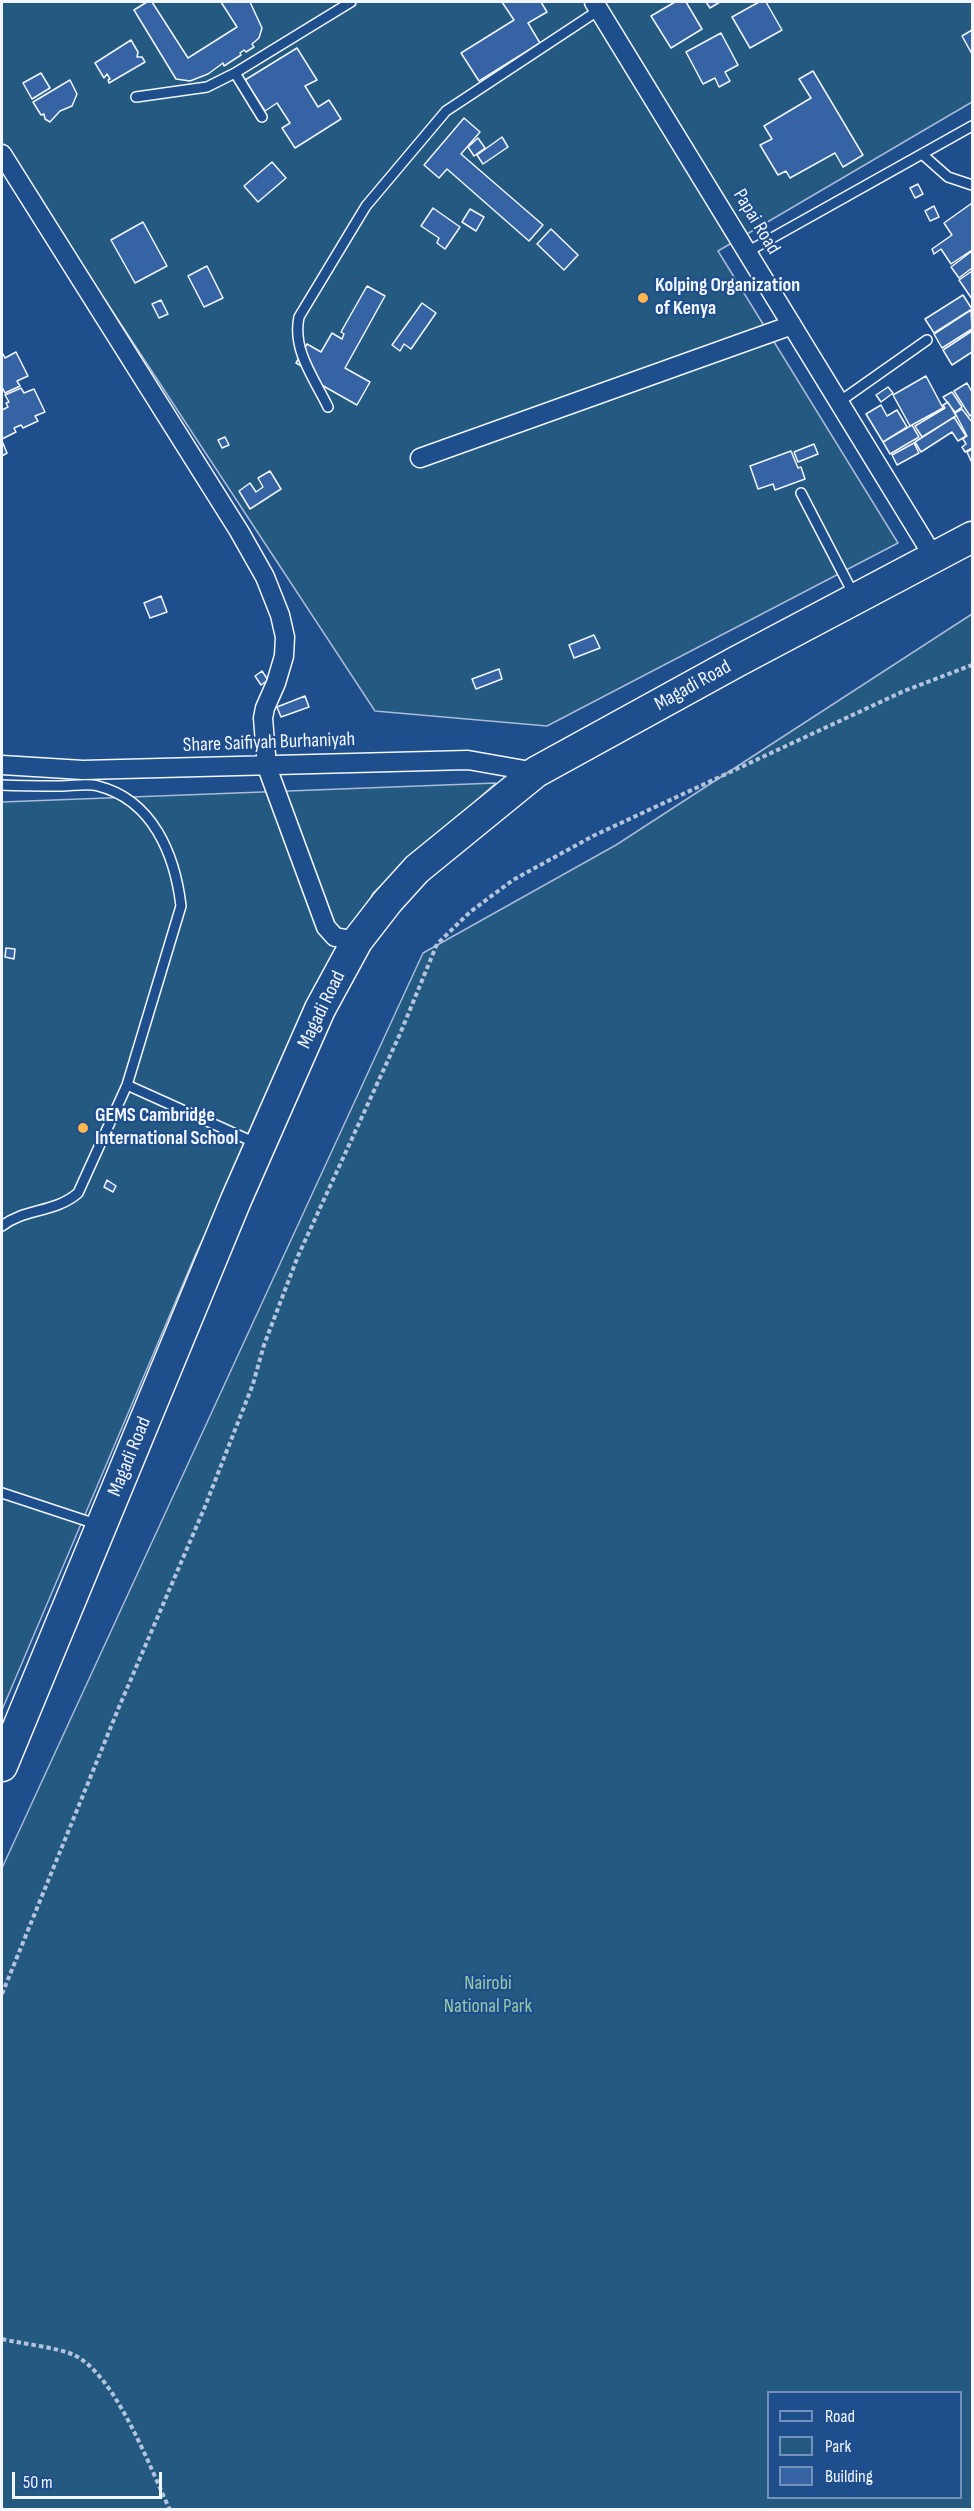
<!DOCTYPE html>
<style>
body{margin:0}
#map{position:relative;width:974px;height:2511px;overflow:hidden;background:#1f4e8c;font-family:"Sofia Sans Condensed",sans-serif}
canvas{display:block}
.frame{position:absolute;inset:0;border:3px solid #f2f6ff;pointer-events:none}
.legend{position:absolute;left:767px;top:2391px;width:195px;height:108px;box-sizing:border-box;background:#1f4e8c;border:2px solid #7391ba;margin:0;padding:8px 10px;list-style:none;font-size:18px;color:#f2f6ff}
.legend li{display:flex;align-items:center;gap:12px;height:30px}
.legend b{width:30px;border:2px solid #7391ba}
.scale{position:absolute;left:12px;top:2472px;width:150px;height:27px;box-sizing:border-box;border:3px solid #f2f6ff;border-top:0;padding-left:8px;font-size:18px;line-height:21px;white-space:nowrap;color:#f2f6ff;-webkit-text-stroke:4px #1f4e8c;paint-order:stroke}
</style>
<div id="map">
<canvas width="974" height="2511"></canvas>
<div class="frame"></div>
<ul class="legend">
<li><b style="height:8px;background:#1f4e8c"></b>Road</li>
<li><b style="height:16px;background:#245a82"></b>Park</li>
<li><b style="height:16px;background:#3563a3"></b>Building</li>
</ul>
<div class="scale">50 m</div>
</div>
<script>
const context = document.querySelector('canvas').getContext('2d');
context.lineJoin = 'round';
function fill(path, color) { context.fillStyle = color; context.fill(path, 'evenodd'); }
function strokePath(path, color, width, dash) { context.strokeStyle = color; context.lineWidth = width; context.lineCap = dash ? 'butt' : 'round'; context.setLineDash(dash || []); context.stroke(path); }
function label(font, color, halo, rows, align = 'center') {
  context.font = font + ' "Sofia Sans Condensed",sans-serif'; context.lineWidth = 4.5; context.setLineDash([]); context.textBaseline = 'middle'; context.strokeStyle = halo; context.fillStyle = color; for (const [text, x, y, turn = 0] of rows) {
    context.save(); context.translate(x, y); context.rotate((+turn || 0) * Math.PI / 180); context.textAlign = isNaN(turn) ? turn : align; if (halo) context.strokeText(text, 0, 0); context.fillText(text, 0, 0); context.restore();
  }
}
const green = new Path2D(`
 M2 2H972V102L718 251 898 543 547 726 375 711 2 143Z
 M972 614V2509H2V1868L423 953 616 845ZM960 2392V2498H768V2392Z
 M496 783 373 893 197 1251 2 1710V802Z`);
fill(green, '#245a82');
strokePath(green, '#a8bbd7', 1.5);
const building = new Path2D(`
 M147 2H152L188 58 237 27 221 2H250L262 28 259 38 252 44 254 47 246 52 244 50 240 53 241 55 224 66 223 63 208 74 190 81 176 79 134 10Z
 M502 2H541L547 12 528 23 540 43 479 81 461 53 514 20Z
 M675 2H686L702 29 671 48 651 16Z
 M706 2H720L710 8Z
 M759 2H766L782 30 750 48 732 17Z
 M972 30V54L962 36Z
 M721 33 738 65 725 72 730 81 719 87 715 78 703 84 686 52Z
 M131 40 138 52 137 57H142L145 62 109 83 108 80 110 79 107 74 104 78 95 63Z
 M297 48 317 80 305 86 318 107 329 100 341 119 295 148 282 128 290 123 277 103 265 111 245 80Z
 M813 71 863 155 843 167 835 153 790 178 786 171 778 175 760 145 772 139 764 126 811 98 799 79Z
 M41 73 50 88 32 99 23 83Z
 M70 80 77 94 72 106 60 111 50 122 45 119 44 114 41 115 33 102Z
 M464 118 480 132 461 154 543 225 529 241 447 169 439 178 424 165Z
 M502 137 508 147 483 164 477 155Z
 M478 138 485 148 474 156 468 147Z
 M272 162 286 178 258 202 244 186Z
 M918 184 923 194 915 198 910 188Z
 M972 203V250L951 264 941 249 934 254 932 249 952 235 944 223Z
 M934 206 939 217 930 221 925 211Z
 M433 208 460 227 445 249 437 243 439 238 421 226Z
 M470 209 484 217 476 231 462 222Z
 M143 222 167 266 135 283 111 240Z
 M551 229 578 255 564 270 537 244Z
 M972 251V268L959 278 951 267Z
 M207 266 223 298 204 307 188 276Z
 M972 271V299L959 280Z
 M367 286 385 296 345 368 370 382 357 405 311 379 314 373 296 363 307 344 321 352 332 333 342 339 344 334 341 332Z
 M963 295 972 309 934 333 925 319Z
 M161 300 168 314 159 318 152 304Z
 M422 303 436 313 411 349 404 344 400 351 392 345Z
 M971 310 972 329 942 348 934 334Z
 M972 331V352L952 365 943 350Z
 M16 352 28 376 17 381 20 386 5 393 2 387V355L3 354 5 358Z
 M926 376 943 408 910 426 893 395Z
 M967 383 972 392V414L970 416 954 391Z
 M888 387 893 393 881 402 876 395Z
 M21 388 24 393 34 389 45 412 35 416 38 421 23 428 21 425 14 428 16 432 2 439V410L8 407 6 403 9 402 5 395Z
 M952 392 962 407 955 412 943 397Z
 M948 402 956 416 922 437 915 426 945 408 943 405Z
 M881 405 887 416 897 410 907 427 883 442 866 414Z
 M962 409 972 422V448L965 452 962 447 966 444 963 439 967 436 955 413Z
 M954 417 966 436 958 441 952 432 921 452 915 442Z
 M912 425 919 437 890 454 883 442Z
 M225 437 229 445 222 448 218 440Z
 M2 441 7 453 2 456Z
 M914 443 919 453 897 465 892 455Z
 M814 444 818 454 798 462 794 452Z
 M972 449V463L967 452Z
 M791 451 798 468 801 467 805 479 775 490 773 484 758 489 750 466Z
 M270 471 281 489 250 509 239 491 250 483 256 492 263 487 258 478Z
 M161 596 167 612 150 618 144 603Z
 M594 635 600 648 574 658 569 645Z
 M499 669 502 679 476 689 472 679Z
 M262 671 268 680 261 685 255 676Z
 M305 696 309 707 281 717 277 707Z
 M6 948 15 949 14 959 5 957Z
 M107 1180 116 1186 113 1192 104 1187Z`);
fill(building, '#3563a3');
strokePath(building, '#f2f6ff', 1.5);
const service = new Path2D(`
 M235 73 262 117
 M136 97 207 87 235 73 351 2
 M922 154 948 177 972 185
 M747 252 972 126
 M839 402 927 340
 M328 407C314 378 292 350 299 317L366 206 446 111 599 10
 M801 493 854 595
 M2 785C21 786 41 786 61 786 73 786 87 783 98 786 153 800 175 855 181 906L127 1085
 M2 1226C25 1208 55 1213 78 1193L127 1085 258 1144
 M2 1493 99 1525`);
const minor = new Path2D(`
 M594 2 935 559
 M2 154 239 531 265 577 280 615 285 637 284 656 276 683 265 708 263 718 267 767 326 927 335 937 357 941
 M420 458 792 325
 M2 765 83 770 468 760 536 772`);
const trunk = new Path2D(`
 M2 1766 236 1200 320 1009 357 941 388 901 417 869 536 772 736 662 972 537`);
strokePath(service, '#f2f6ff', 12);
strokePath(minor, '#f2f6ff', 21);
strokePath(trunk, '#f2f6ff', 33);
strokePath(new Path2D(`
 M2 1994 119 1707 204 1509 253 1384 264 1345 298 1256 400 1034 437 944 470 912 513 880 593 836 904 691 972 665
 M2 2339C22 2344 56 2347 74 2355 116 2375 150 2468 170 2510`), '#b3c4dc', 4, [4.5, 3]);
strokePath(service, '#1f4e8c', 9);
strokePath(minor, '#1f4e8c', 18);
strokePath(trunk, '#1f4e8c', 30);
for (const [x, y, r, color] of [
 [643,298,6,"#ffb74d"],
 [83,1128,6,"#ffb74d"]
]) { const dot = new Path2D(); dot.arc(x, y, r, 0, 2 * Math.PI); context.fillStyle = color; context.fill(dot); strokePath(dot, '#1f4e8c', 2); }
label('20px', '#f2f6ff', '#1f4e8c', [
 ["Papai Road",756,222,59],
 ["Magadi Road",693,686,-29],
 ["Share Saifiyah Burhaniyah",269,743,-2],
 ["Magadi Road",322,1010,-64],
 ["Magadi Road",130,1457,-68]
]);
label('bold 20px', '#f2f6ff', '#1f4e8c', [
 ["Kolping Organization",655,286],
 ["of Kenya",655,309],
 ["GEMS Cambridge",95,1116],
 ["International School",95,1139]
], 'left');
label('20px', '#97c8a6', '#1f4e8c', [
 ["Nairobi",488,1984],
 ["National Park",488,2007]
]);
</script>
